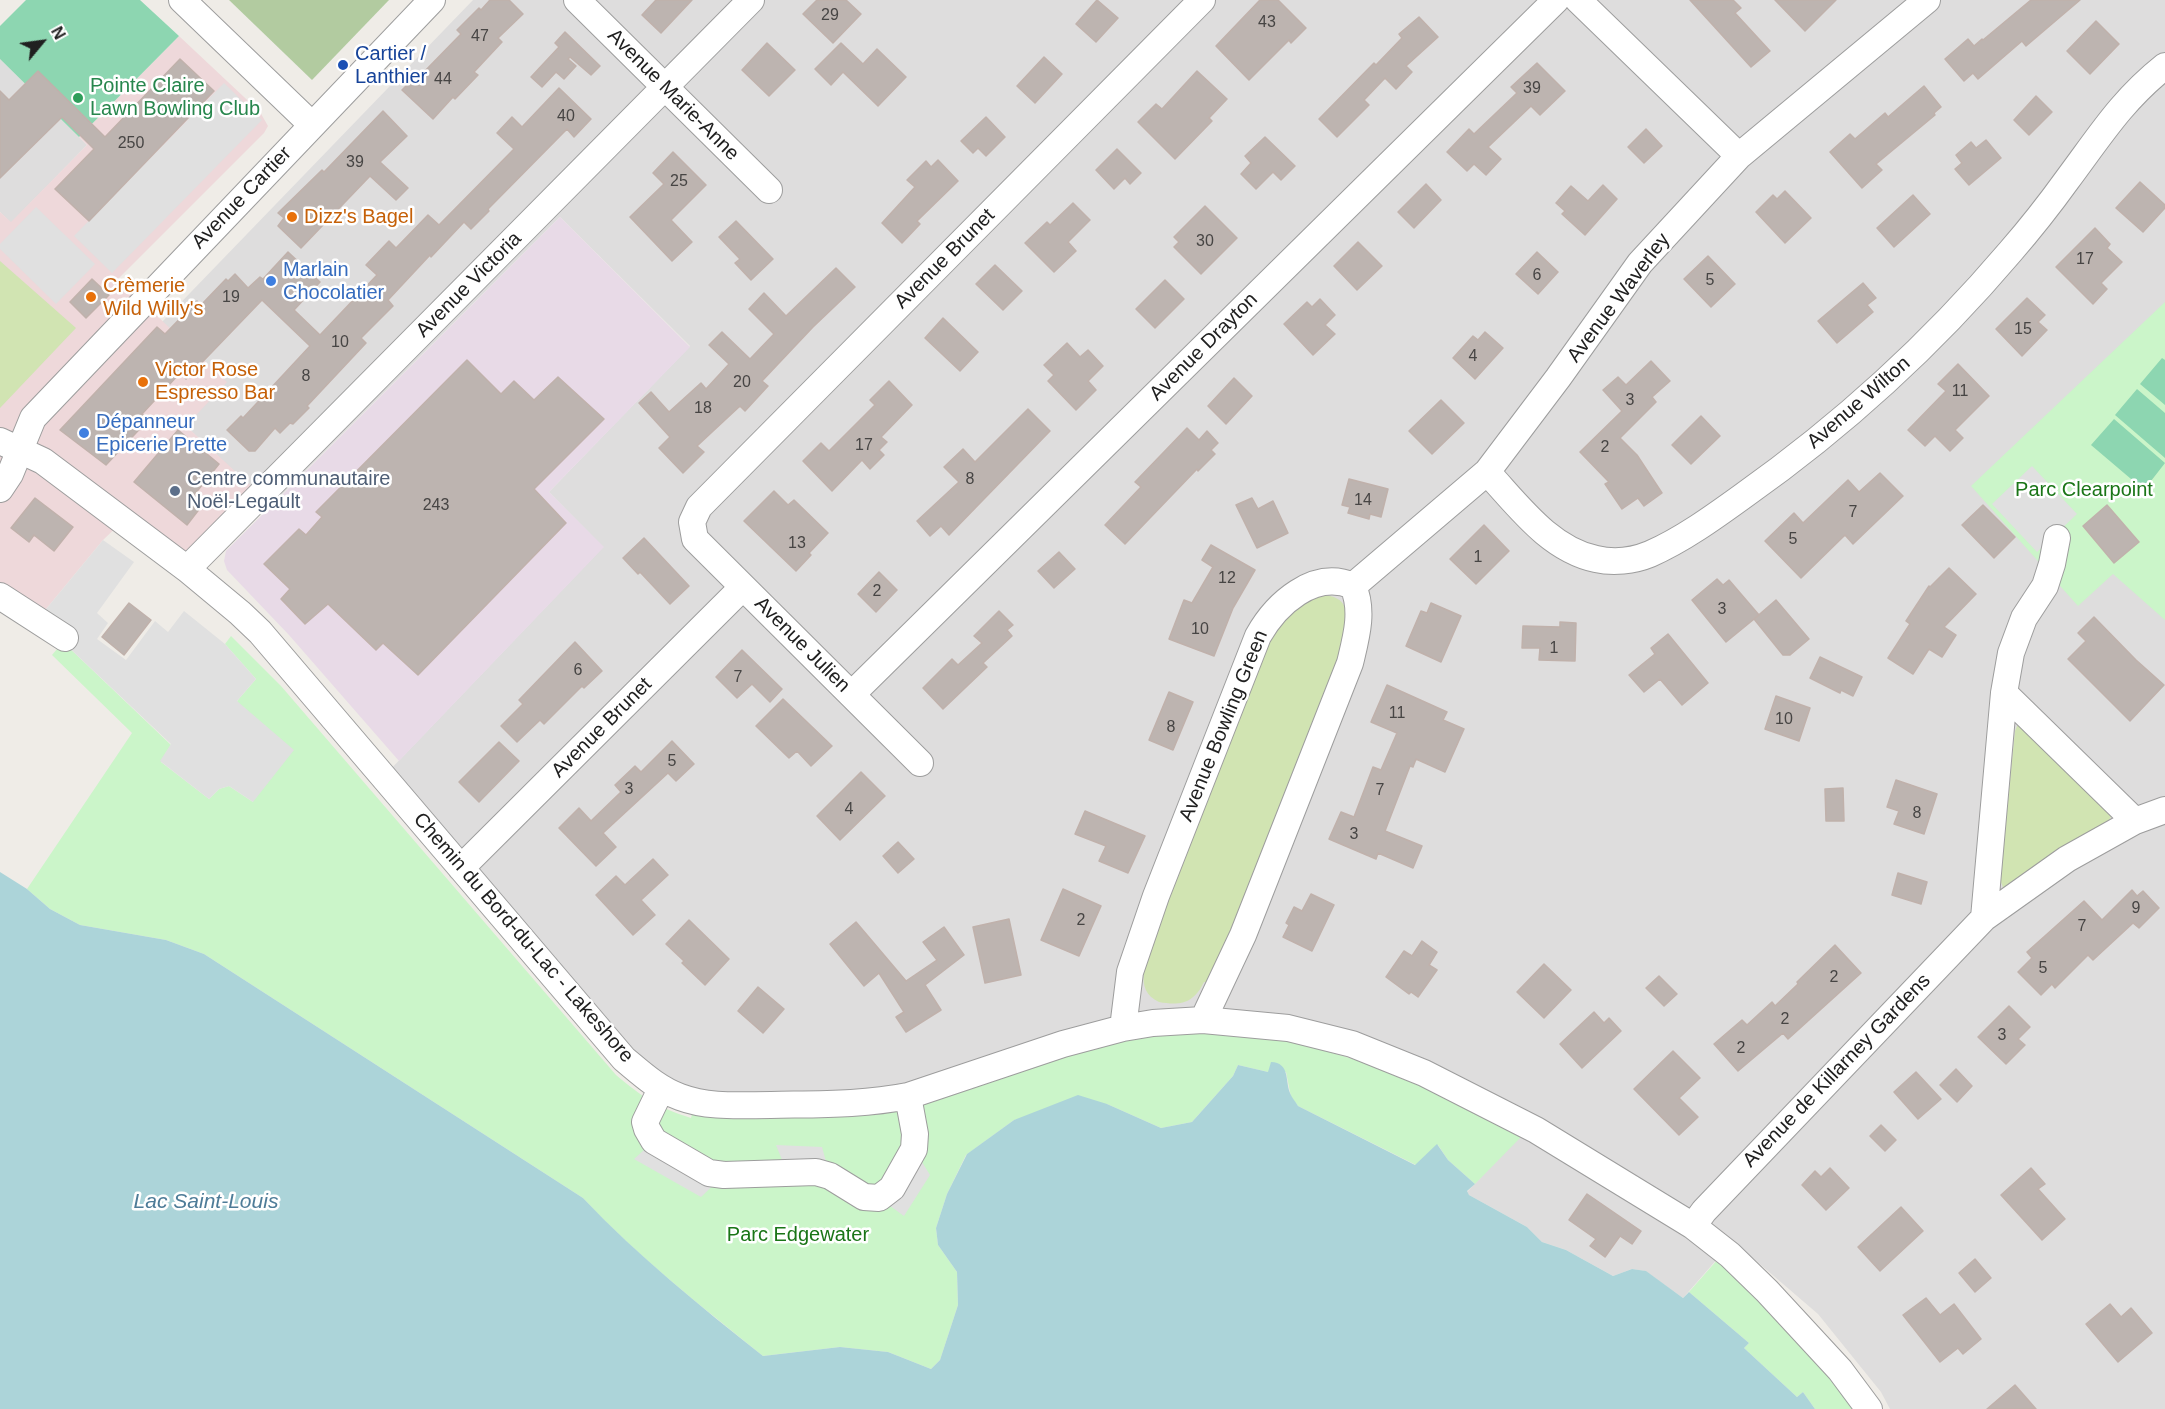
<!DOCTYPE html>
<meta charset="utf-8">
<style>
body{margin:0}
#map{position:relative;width:2165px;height:1409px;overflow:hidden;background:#efece7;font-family:Helvetica,sans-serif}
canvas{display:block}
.north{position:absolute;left:12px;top:12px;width:60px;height:60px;-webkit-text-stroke:4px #fff;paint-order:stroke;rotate:61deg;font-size:16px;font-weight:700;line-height:24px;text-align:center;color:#202020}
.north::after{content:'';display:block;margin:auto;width:21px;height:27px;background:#202020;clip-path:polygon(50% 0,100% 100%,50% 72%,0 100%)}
</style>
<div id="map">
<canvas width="2165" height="1409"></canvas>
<div class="north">N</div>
</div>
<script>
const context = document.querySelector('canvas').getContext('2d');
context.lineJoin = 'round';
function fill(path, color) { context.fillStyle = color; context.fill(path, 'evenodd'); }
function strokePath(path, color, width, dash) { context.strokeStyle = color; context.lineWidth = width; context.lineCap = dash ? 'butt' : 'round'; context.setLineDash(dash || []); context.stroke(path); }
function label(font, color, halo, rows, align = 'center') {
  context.font = font + ' Helvetica,sans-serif'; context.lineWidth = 5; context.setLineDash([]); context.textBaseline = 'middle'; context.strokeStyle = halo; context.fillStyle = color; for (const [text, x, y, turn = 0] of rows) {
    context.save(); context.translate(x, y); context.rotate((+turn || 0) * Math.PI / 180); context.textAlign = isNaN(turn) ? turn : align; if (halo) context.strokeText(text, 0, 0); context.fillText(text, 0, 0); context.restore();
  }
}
fill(new Path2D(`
 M473 0H2165V1409H1890L1881 1392 1818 1314 1733 1241 1683 1298 1645 1271 1632 1269 1613 1276 1566 1250 1542 1242 1527 1227 1469 1195 1467 1192 1520 1136 1424 1073 1211 1020 909 1096 755 1105 661 1085 388 772 603 547 549 492 690 346 560 217 270 506 186 426 162 322Z
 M0 59 87 145 11 223 0 212Z`), '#dedddd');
fill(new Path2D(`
 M179 36 260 112 268 126 264 133 118 279 227 382 186 426 261 495 187 569 126 518 103 540 42 614 0 589V212L11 222 87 145 79 137Z`), '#eed8da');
fill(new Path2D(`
 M560 217 690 347 549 492 604 547 399 761 289 635 227 570 224 561 226 551Z`), '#e8dae7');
fill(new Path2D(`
 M0 261 76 328 0 408Z
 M1321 595C1349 596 1347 612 1348 634L1246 906 1208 983 1204 982C1194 1003 1181 1006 1159 1002 1146 996 1142 986 1144 972L1140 971 1261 651 1292 608Z
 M2018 724 2112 815 2108 822 2005 892 2000 880 2015 731Z`), '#d1e4b2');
fill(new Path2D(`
 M229 0H389L312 80Z`), '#b2cba0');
fill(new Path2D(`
 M2165 302V620L2113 574 2078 606 1971 486Z
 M231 636 281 686 616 1075C642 1097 659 1108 691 1118L692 1114 747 1118 875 1115 931 1100 1016 1069 1127 1038 1175 1033H1232L1298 1043 1391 1070 1449 1095 1521 1137 1475 1184 1448 1160 1438 1145 1416 1165 1298 1106 1291 1097 1286 1072H1268L1238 1065 1233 1076 1192 1122 1161 1128 1107 1104 1014 1120 966 1155 947 1194 936 1228 938 1245 957 1272 958 1305 940 1360 931 1369 888 1352 840 1347 763 1356C700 1305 638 1257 583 1198L204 954 166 940 80 925 50 909 27 889 132 733 52 655 63 642 171 745 161 762 209 799 219 789 229 786 253 802 237 701 256 679 225 644Z
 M1718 1259 1824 1369 1853 1409H1815L1803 1392 1797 1397 1744 1348 1749 1343 1689 1292Z`), '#cbf5c9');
fill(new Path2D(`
 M26 0H140L179 36 79 137 0 59V26Z
 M2162 358 2165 360V405L2140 384Z
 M2137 389 2165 413V458L2115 415Z
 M2114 419 2165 463 2144 490 2091 445Z`), '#8dd6b1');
fill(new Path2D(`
 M224 83 262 120 112 273 74 236Z
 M36 207 95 264 56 304 0 249V244Z
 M2032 466 2077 514 2037 552 1992 504Z
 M103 540 134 562 97 613 108 623 97 639 126 660 155 621 168 632 184 611 225 644 256 679 237 701 294 750 253 802 229 786 219 789 209 799 160 761 171 744 63 642 42 614Z
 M654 1141 724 1175 701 1197 634 1159Z
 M776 1145 822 1147 830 1176 787 1172Z
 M914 1149 930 1175 904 1216 879 1198Z`), '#e0e0e0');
fill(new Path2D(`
 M0 872 27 889 50 909 80 925 166 940 204 954 583 1198C638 1256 700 1306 763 1356L840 1347 888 1352 931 1369 940 1360 958 1305 957 1272 938 1245 936 1228 947 1194 967 1154 1014 1120 1078 1095 1107 1104 1161 1128 1192 1122 1233 1076 1238 1065 1268 1072 1271 1062C1290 1063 1285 1080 1290 1093 1292 1098 1295 1101 1298 1106L1415 1165 1437 1144 1448 1160 1475 1184 1467 1191 1469 1195 1527 1227 1542 1242 1566 1250 1613 1276 1632 1269 1646 1271 1683 1298 1689 1292 1749 1343 1744 1348 1797 1397 1803 1392 1815 1409H0Z`), '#acd4d9');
const building = new Path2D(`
 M490 0H509L523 14 498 38 502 42 474 72 478 75 455 99 453 97 433 119 402 90 418 74 420 76 461 34 457 30 479 8 481 10Z
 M656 0H692L661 33 642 15Z
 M817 0H846L861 14 833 43 803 14Z
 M1097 0 1118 18 1096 42 1076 24Z
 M1260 0H1278L1306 28 1291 43 1289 40 1249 80 1216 46Z
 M1690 0H1733L1741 8 1735 13 1770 51 1751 67Z
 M1775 0H1836L1805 31Z
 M2031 0H2080L2026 46 2022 41 1978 79 1973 73 1964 81 1945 59 1968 39 1974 46 1982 39 1983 40Z
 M1419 17 1438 37 1406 66 1412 72 1396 89 1385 78 1364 100 1369 105 1337 137 1319 119 1374 63 1376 65 1402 38 1399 34Z
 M2096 21 2119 44 2090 74 2067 51Z
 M565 32 600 66 591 75 570 57 568 59 576 66 564 79 556 72 542 87 531 77 559 47 555 43Z
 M767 43 795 70 769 96 742 70Z
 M841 43 863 64 877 49 906 77 878 106 843 72 831 85 815 69Z
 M1044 57 1062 74 1035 103 1017 86Z
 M180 59 214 91 89 221 55 189 94 149 62 117 0 178V91L9 100 38 71 105 137Z
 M1537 63 1565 91 1540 115 1531 106 1488 147 1501 159 1486 175 1474 164 1467 171 1447 152 1469 129 1474 134 1517 93 1511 87Z
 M1197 71 1227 99 1209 118 1212 121 1175 159 1138 122 1156 104 1162 109Z
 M1924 86 1941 107 1934 113 1935 115 1876 164 1882 170 1862 188 1830 152 1850 134 1855 139 1885 113 1888 117Z
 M559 88 591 119 574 137 567 129 488 209 489 211 471 229 464 222 431 257 430 255 388 300 393 306 361 338 366 343 307 406 309 408 293 424 290 423 280 433 275 428 255 451H249L227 430 241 416 243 418 310 346 262 300 186 379 180 373 142 414 149 419 106 465 60 430 157 327 165 334 197 301 201 305 226 279 228 281 235 274 248 288 260 277 263 279 288 252 320 282 294 310 320 335 377 275 366 265 389 241 396 248 428 215 439 225 514 149 497 133 512 117 522 127Z
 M2036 96 2052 112 2029 135 2014 120Z
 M383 111 407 136 380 162 408 188 396 200 370 176 301 248 278 226 284 218 278 213 322 170 324 172Z
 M986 117 1005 137 986 156 978 148 973 153 961 141Z
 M1646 129 1662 146 1644 163 1628 147Z
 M1265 137 1295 166 1281 180 1273 172 1256 189 1241 174 1251 163 1245 156Z
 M1986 140 2001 158 1969 185 1955 169 1962 163 1956 155 1971 142 1976 148Z
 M1117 149 1141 173 1130 184 1125 178 1114 189 1096 170Z
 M673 152 706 185 671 220 692 242 672 261 630 217 664 184 653 173Z
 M938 160 958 181 917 221 920 224 902 243 882 223 915 187 907 180 926 161 931 167Z
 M2140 182 2165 205V208L2143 232 2116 208Z
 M1426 184 1441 200 1414 228 1398 212Z
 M1603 185 1617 199 1585 235 1562 214 1565 211 1556 203 1571 186 1588 201Z
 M1785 191 1811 218 1785 243 1756 212 1773 195 1777 199Z
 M1913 195 1930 214 1894 247 1877 228Z
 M1073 203 1090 220 1068 242 1076 251 1054 272 1025 243 1047 222 1050 225Z
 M1205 206 1237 238 1201 274 1174 247 1179 242 1174 237Z
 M736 221 773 259 751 280 735 263 740 259 719 237Z
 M2095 228 2110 244 2107 248 2122 262 2101 283 2107 289 2093 304 2056 267Z
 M1358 242 1382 266 1357 290 1334 266Z
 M1537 252 1558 272 1538 294 1516 274Z
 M1708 256 1735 284 1711 307 1684 279Z
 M995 265 1022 291 1003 310 976 284Z
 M836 268 855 287 813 327 762 381 768 386 745 411 740 406 697 446 704 452 683 473 659 448 670 437 639 403 651 392 669 412 701 383 706 389 729 364 709 345 722 332 750 359 774 334 749 309 764 293 786 316Z
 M92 279 109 295 86 318 70 302Z
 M1165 280 1184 299 1155 328 1136 309Z
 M1863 283 1876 298 1867 305 1873 312 1837 343 1818 321Z
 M2027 298 2045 315 2038 322 2047 330 2022 356 1996 329Z
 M1320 299 1335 315 1325 325 1335 334 1313 355 1284 324 1307 302 1312 307Z
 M943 318 978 352 960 371 925 338Z
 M1485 332 1503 348 1475 379 1453 358 1473 336 1478 340Z
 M1067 343 1080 357 1088 350 1103 366 1088 381 1096 390 1076 410 1048 381 1054 375 1044 365Z
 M467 360 501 394 514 381 534 400 558 377 604 419 534 489 566 523 418 675 383 643 376 650 328 604 305 624 281 599 290 589 264 564 299 529 306 535 322 517 316 512Z
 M1651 361 1670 381 1652 397 1656 402 1620 438 1637 455 1662 493 1644 506 1638 498 1622 509 1605 484 1609 482 1580 452 1622 411 1603 390 1618 377 1626 385Z
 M1958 364 1989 396 1955 430 1963 438 1950 451 1935 436 1925 446 1908 430 1946 391 1938 384Z
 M1234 378 1252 396 1226 424 1208 406Z
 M889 381 912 405 881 437 887 442 879 450 884 455 870 469 862 460 832 491 803 461 821 443 829 451 875 405 870 400Z
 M1441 400 1464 423 1432 454 1409 431Z
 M1028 409 1050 431 949 535 941 526 930 536 917 521 959 482 944 467 963 449 975 462Z
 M1701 416 1720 436 1691 464 1672 445Z
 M1187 428 1199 440 1207 431 1218 443 1211 450 1215 454 1198 471 1197 469 1125 544 1105 525 1141 487 1135 482Z
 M178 430 219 464 194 495 204 503 187 525 134 482Z
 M1880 473 1903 496 1853 544 1845 535 1801 578 1765 541 1794 513 1803 523 1848 480 1859 492Z
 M1349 479 1388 489 1381 517 1370 514 1369 519 1348 513 1350 507 1342 505Z
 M774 491 788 505 794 500 828 533 809 553 811 555 796 571 744 521Z
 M35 498 73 527 54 551 34 535 29 542 11 528Z
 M1252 498 1258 509 1273 501 1288 533 1257 548 1236 505Z
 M1983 505 2015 537 1994 558 1962 525Z
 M2107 505 2139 542 2114 563 2083 526Z
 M1484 525 1509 551 1476 584 1450 559Z
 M644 538 689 586 670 604 640 572 638 574 623 558Z
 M1211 545 1255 570 1233 608 1214 656 1169 639 1184 600 1192 603 1213 567 1202 560Z
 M1059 552 1075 569 1054 588 1038 571Z
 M1949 568 1976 594 1944 627 1956 635 1942 657 1929 649 1913 674 1888 658 1910 624 1906 621 1929 586 1930 587Z
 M879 572 897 590 876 612 858 594Z
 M1717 579 1723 585 1729 580 1759 615 1726 642 1692 600Z
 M1776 600 1809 639 1790 655H1783L1754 619Z
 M129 603 151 620 124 655 102 637Z
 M1431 603 1461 616 1441 662 1406 646 1421 611 1427 613Z
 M999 611 1013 625 1007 630 1012 636 983 663 987 667 943 709 923 688 952 659 958 665 982 643 974 636Z
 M2094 617 2136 660 2164 685 2130 721 2068 659 2086 641 2078 633Z
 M1560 622 1576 623 1575 661 1539 660 1540 648H1522L1523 626 1560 627Z
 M1668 634 1708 683 1682 705 1660 679 1644 692 1629 675 1655 654 1651 648Z
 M575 642 602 671 584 688 582 686 544 724 540 720 517 742 501 726 523 704 519 700Z
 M742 650 782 689 770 702 752 684 737 698 716 677Z
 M1820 657 1862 677 1853 696 1841 690 1840 693 1810 678Z
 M1387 685 1447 712 1443 720 1464 729 1445 772 1416 759 1413 767 1410 766 1385 831 1422 846 1413 868 1378 853 1376 859 1329 839 1341 812 1354 817 1373 767 1381 770 1397 733 1371 722Z
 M1169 692 1193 702 1173 750 1149 740Z
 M1776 696 1810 708 1799 741 1765 729Z
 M783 699 832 746 811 766 797 751 789 758 756 726Z
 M672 741 694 764 676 781 668 773 603 833 616 847 596 866 559 828 579 808 591 821 621 792 615 785 635 766 641 772Z
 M499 742 519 761 479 802 459 782Z
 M861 772 885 796 840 840 817 816Z
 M1896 780 1937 794 1924 834 1894 824 1899 811 1887 807Z
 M1843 788 1844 821H1826L1825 789Z
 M1085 811 1145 836 1128 873 1099 861 1106 846 1075 834Z
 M898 842 914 859 898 873 883 856Z
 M653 859 668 875 641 900 655 915 633 935 596 895 616 876 625 885Z
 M1898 873 1927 882 1921 904 1892 895Z
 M1063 889 1101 906 1079 956 1041 940Z
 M2132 890 2137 896 2143 891 2159 908 2139 928 2133 923 2093 960 2088 955 2055 988 2052 984 2041 995 2018 972 2032 958 2027 952 2084 901 2102 920Z
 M1311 894 1334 905 1312 951 1283 937 1289 925 1286 923 1294 907 1302 911Z
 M1009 919 1021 975 985 983 973 927Z
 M689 920 729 959 705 985 682 963 684 961 666 944Z
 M856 922 906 981 937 960 923 942 944 927 964 955 925 985 941 1010 906 1032 896 1017 904 1012 879 973 864 986 830 944Z
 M1422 941 1437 952 1429 965 1437 970 1418 997 1411 992 1409 994 1386 977 1404 951 1412 956Z
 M1835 945 1861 973 1788 1039 1783 1033 1738 1071 1714 1044 1742 1020 1747 1025 1772 1002 1775 1006 1798 984 1797 982Z
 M1544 964 1571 990 1544 1018 1517 992Z
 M1659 976 1677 994 1664 1006 1646 988Z
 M758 987 784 1009 763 1033 738 1011Z
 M2009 1006 2030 1027 2018 1039 2025 1045 2006 1064 1978 1037Z
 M1594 1012 1604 1023 1609 1018 1621 1031 1582 1068 1560 1044Z
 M1673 1051 1700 1078 1679 1098 1698 1117 1679 1135 1634 1089Z
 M1956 1069 1972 1086 1957 1102 1940 1085Z
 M1916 1072 1941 1099 1918 1119 1894 1092Z
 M1881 1125 1896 1140 1885 1151 1870 1136Z
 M1830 1168 1849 1188 1826 1210 1802 1185 1815 1171 1821 1177Z
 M2031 1168 2045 1184 2038 1189 2065 1219 2042 1240 2001 1195Z
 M1587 1194 1641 1231 1632 1244 1620 1236 1605 1257 1590 1246 1596 1239 1569 1220Z
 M1901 1207 1923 1231 1880 1271 1858 1247Z
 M1975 1259 1991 1278 1975 1292 1959 1273Z
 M1926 1298 1940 1315 1954 1304 1981 1339 1963 1354 1958 1348 1940 1362 1903 1315Z
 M2110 1304 2121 1317 2131 1308 2152 1333 2118 1362 2086 1324Z
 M2015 1385 2036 1409H1987Z`);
fill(building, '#bdb4b0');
strokePath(building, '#c0b1ab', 1.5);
const minor = new Path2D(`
 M182 0 311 124
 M577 0 769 190
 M1578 0 1739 156
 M0 441 43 461 187 569 240 613 260 632 624 1059C642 1074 658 1089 680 1097 709 1108 741 1105 771 1105 817 1104 863 1105 908 1096L1063 1044 1123 1028 1153 1023 1203 1020 1288 1028 1352 1044 1424 1073 1536 1130 1693 1226 1730 1255 1767 1291 1840 1370 1869 1409
 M1487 472C1518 505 1549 549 1596 559 1613 563 1633 561 1650 554 1682 540 1714 517 1743 496 1842 426 1931 345 2010 252 2030 229 2049 205 2067 180 2100 136 2121 101 2165 66
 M0 489 10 474 33 418 432 0
 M187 569 751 0
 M1353 586 1487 472 1558 378 1640 263 1739 156 1927 0
 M0 596 65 638
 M2004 693 2135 821
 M852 694 1556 0
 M920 763 695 539 692 522 699 507 1202 0
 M461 868 743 587
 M1984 918 2004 693 2011 653 2024 618 2045 586 2052 564 2057 538
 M1123 1028 1130 972 1156 896 1258 636C1276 604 1314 569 1353 586 1364 611 1356 638 1350 663L1243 935 1203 1020
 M661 1089 645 1122 647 1129 654 1141 709 1173 724 1175 816 1172 830 1176 864 1197 879 1198 892 1188 914 1149 915 1134 908 1096
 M1693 1226 1704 1211 1984 918 2067 859 2135 821 2165 810`);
strokePath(minor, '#9d9d9d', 28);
strokePath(minor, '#fff', 26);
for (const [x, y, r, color] of [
 [343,65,6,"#1a4fb4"],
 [78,98,6,"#2e9e5b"],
 [292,217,6,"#e8710a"],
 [271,281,6,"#3f7fe0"],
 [91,297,6,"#e8710a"],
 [143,382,6,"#e8710a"],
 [84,433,6,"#3f7fe0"],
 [175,491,6,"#5c6f8a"]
]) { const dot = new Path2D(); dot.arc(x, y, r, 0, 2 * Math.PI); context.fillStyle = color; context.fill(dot); strokePath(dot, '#fff', 2); }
label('16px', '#474544', null, [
 ["29",830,16],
 ["43",1267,23],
 ["47",480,37],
 ["44",443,80],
 ["39",1532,89],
 ["40",566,117],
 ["250",131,144],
 ["39",355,163],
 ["25",679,182],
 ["30",1205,242],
 ["17",2085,260],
 ["6",1537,276],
 ["5",1710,281],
 ["19",231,298],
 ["15",2023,330],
 ["10",340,343],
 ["4",1473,357],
 ["8",306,377],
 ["20",742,383],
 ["11",1960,392],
 ["3",1630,401],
 ["18",703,409],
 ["17",864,446],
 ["2",1605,448],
 ["8",970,480],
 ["14",1363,501],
 ["243",436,506],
 ["7",1853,513],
 ["5",1793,540],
 ["13",797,544],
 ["1",1478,558],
 ["12",1227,579],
 ["2",877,592],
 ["3",1722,610],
 ["10",1200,630],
 ["1",1554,649],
 ["6",578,671],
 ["7",738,678],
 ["11",1397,714],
 ["10",1784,720],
 ["8",1171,728],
 ["5",672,762],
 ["3",629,790],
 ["7",1380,791],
 ["4",849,810],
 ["8",1917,814],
 ["3",1354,835],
 ["9",2136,909],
 ["2",1081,921],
 ["7",2082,927],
 ["5",2043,969],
 ["2",1834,978],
 ["2",1785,1020],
 ["3",2002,1036],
 ["2",1741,1049]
]);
label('20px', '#164399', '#fff', [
 ["Cartier /",355,54],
 ["Lanthier",355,77]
], 'left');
label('20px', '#27864d', '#fff', [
 ["Pointe Claire",90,86],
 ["Lawn Bowling Club",90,109]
], 'left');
label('20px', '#202020', '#fff', [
 ["Avenue Marie-Anne",673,95,45],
 ["Avenue Cartier",242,198,-46],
 ["Avenue Brunet",945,259,-45],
 ["Avenue Victoria",469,285,-45],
 ["Avenue Waverley",1619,298,-53],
 ["Avenue Drayton",1204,347,-45],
 ["Avenue Wilton",1859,403,-41],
 ["Avenue Julien",802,645,45],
 ["Avenue Bowling Green",1224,726,-68],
 ["Avenue Brunet",602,728,-45],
 ["Chemin du Bord-du-Lac - Lakeshore",523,938,49],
 ["Avenue de Killarney Gardens",1837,1071,-46]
]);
label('20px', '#c56008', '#fff', [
 ["Dizz's Bagel",304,217],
 ["Crèmerie",103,286],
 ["Wild Willy's",103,309],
 ["Victor Rose",155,370],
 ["Espresso Bar",155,393]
], 'left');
label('20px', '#366cbe', '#fff', [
 ["Marlain",283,270],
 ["Chocolatier",283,293],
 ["Dépanneur",96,422],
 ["Epicerie Prette",96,445]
], 'left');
label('20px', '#4e5e75', '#fff', [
 ["Centre communautaire",187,479],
 ["Noël-Legault",187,502]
], 'left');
label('20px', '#1a7517', '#fff', [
 ["Parc Clearpoint",2084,490],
 ["Parc Edgewater",798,1235]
]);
label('italic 21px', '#4e7c98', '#fff', [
 ["Lac Saint-Louis",206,1202]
]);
</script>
